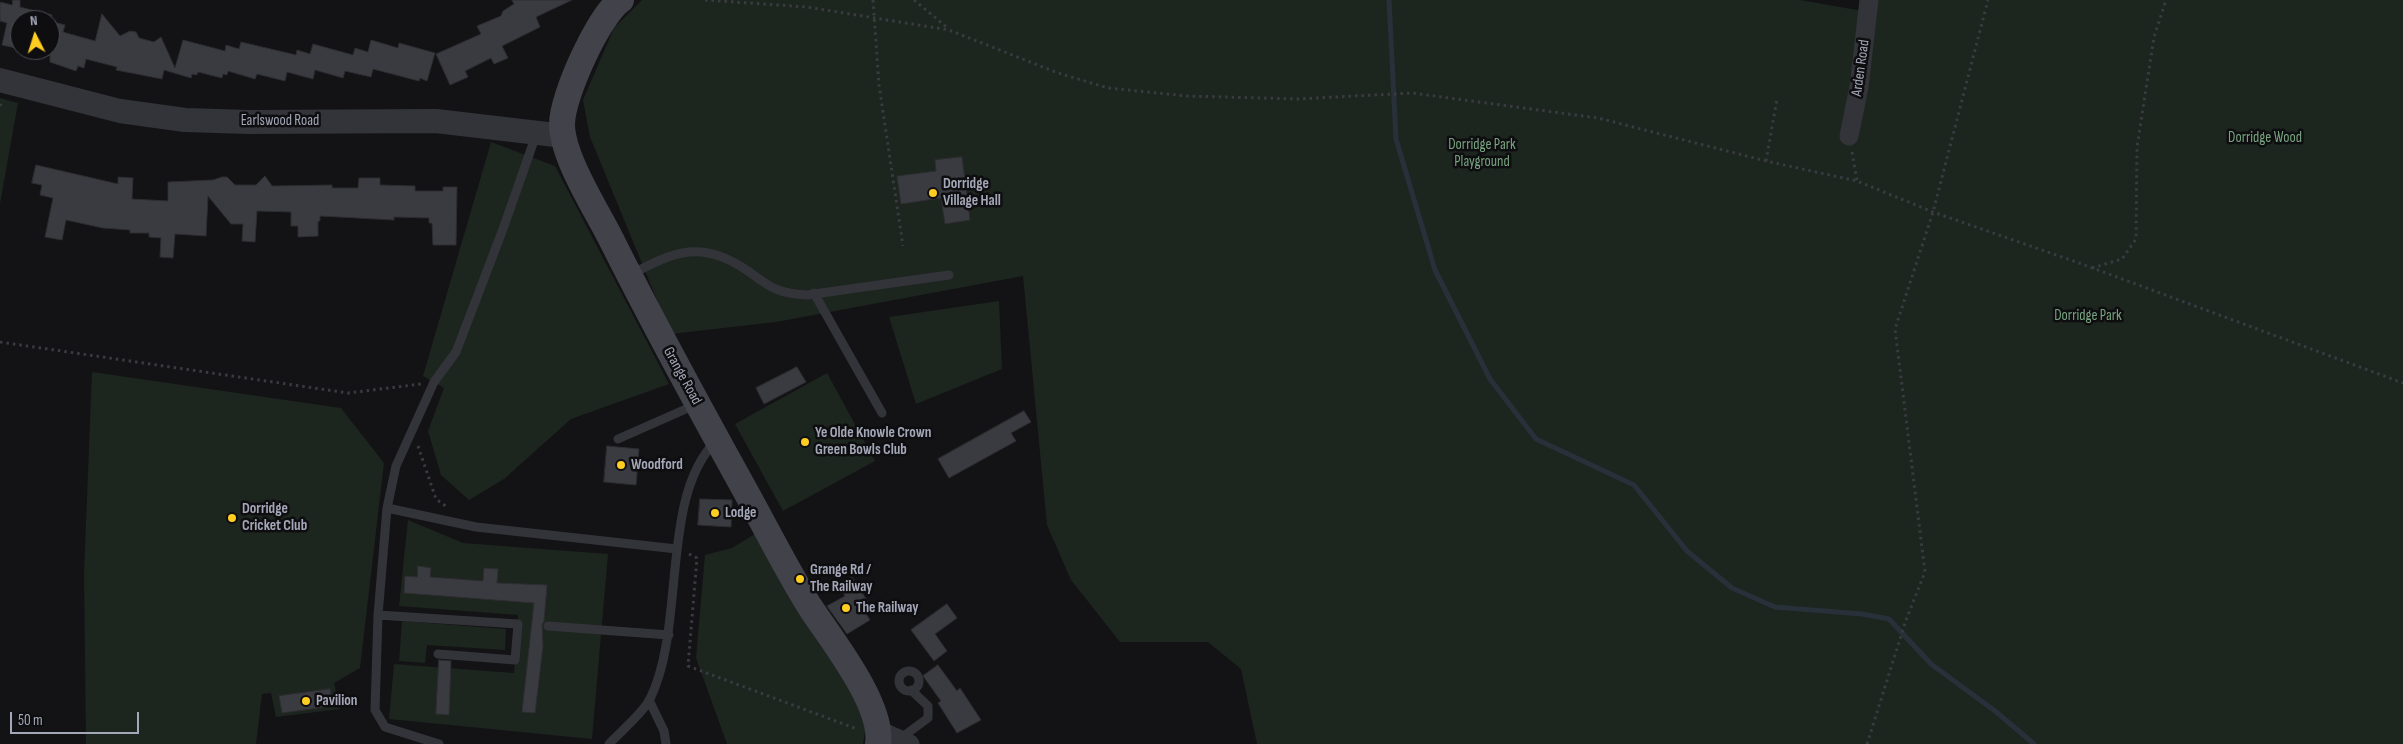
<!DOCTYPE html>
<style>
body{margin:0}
#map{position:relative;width:2403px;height:744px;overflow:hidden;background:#131315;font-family:"Sofia Sans Condensed",sans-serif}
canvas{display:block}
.north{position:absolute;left:10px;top:10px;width:50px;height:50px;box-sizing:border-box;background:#0e0e10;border:1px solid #4a4b53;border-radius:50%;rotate:355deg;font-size:14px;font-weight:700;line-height:20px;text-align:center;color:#a3a7b7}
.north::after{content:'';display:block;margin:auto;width:18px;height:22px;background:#ffce20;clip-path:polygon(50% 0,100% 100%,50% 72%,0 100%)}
.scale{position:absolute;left:10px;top:712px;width:129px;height:22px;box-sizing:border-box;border:2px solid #a3a7b7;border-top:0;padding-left:6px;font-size:15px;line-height:18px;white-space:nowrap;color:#a3a7b7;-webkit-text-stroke:4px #0e0e10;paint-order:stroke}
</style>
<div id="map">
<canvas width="2403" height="744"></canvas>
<div class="north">N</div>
<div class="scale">50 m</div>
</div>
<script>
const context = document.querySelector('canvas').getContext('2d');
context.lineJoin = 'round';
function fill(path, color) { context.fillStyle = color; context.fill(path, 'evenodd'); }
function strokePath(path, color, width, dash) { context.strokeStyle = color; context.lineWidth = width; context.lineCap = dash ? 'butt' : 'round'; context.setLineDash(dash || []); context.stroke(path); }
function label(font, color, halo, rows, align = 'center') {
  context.font = font + ' "Sofia Sans Condensed",sans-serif'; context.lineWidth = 5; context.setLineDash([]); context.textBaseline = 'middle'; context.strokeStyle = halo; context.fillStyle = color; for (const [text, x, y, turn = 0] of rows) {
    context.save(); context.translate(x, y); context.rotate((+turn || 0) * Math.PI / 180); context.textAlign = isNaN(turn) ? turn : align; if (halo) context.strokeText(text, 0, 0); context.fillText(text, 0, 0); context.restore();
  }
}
fill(new Path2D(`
 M642 0H1800L1874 13 1876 0H2403V744H1257L1241 669 1208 642H1120L1071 580 1047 525 1023 276 776 322 671 334 590 137 583 100 614 28Z
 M0 98 18 103 0 204Z
 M491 142 555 166 669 384 571 419 504 479 469 500 441 475 428 431 444 388 423 376Z
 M999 301 1002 369 916 404 889 317Z
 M92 372 341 408 384 463 360 668 334 683 340 709 276 717 271 693 262 694 256 744H86L84 573Z
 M827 373 875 461 783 511 735 424Z
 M408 520 463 543 608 554 592 739 389 719 394 664 514 673 518 615 399 606Z
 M755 534 845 677 866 727 863 744H727L696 658 705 555 732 548Z
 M402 621 506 629 505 650 427 645 425 663 399 661Z`), '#1d251f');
strokePath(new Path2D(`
 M1389 0 1396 139 1435 270 1490 379 1536 439 1634 485 1687 551 1732 588 1775 607 1862 614 1889 619 1931 664 1995 711 2034 744`), '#28303a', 5);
const building = new Path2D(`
 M13 0H20V7L52 15 51 20H20V49L2 45 7 23 0 21V2L12 5Z
 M512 0H572L536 17 540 27 502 46 508 58 494 64 491 58 465 71 468 77 450 85 436 54 481 34 477 26 501 16 503 11 514 4Z
 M102 14 120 36 130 31 136 32 139 38 154 42 161 37 175 68 183 40 225 51 226 45 239 49 241 42 296 55 297 50 310 54 313 44 353 55 355 48 368 52 371 40 398 48 399 43 435 53 427 81 420 78 419 81 373 69 371 77 345 71 343 78 315 70 313 79 287 72 285 81 257 74 255 79 228 71 227 75 223 74 222 78 198 72 197 75 192 74 191 78 164 70 162 79 116 70 117 67 86 59 84 68 78 66 76 71 50 62V21L65 25 63 32 95 41Z
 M962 157 970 220 945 224 941 198 901 204 897 176 936 171 935 160Z
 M36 165 118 184V177L133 178 132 199 168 201V182L213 180 222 177H227L235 185H256L265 176 272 186 332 185V188H358L359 178H380V185L415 186V191H443V187H457L456 245H433L432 223H429V218L394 217V220L320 216V221H318V236L298 237V226H291V212L257 211 255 242 242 241 243 224H231L208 196 206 236 175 234 173 258 160 257 161 238 149 237V233H130V230L103 228 66 220 62 240 45 237 53 198 40 195 42 185 32 183Z
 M797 367 806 382 764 404 756 388Z
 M1024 411 1031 422 1011 433 1016 441 949 478 938 459Z
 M607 446 639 449 636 485 604 482Z
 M700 499 732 500 731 527 698 525Z
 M418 566 431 568 430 577 483 581 484 568 498 569 497 583 547 585 544 621 542 625 543 646 535 713 522 712 534 603 404 593 405 576 417 577Z
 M852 577 870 605 863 609 870 620 847 634 827 606 845 596 839 586Z
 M947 604 957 618 935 634 947 651 934 661 911 630Z
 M439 660 451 661 449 715 436 714Z
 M938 665 957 691 960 688 981 720 957 733 938 703 941 701 923 676Z
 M330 689 333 706 282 713 279 696Z`);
fill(building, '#3a3b40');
strokePath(building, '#2d2d31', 1);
strokePath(new Path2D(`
 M705 0 807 7 949 30 1058 73 1108 88 1187 96 1298 99 1412 93 1598 118 1766 161 1857 181 1933 212 2079 263 2403 383
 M873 0 879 85 903 246
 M914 0 949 29
 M0 106 3 100
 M1852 152 1857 181
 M1766 161 1777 99
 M2092 268 2122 259 2136 239 2137 147 2154 37 2166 0
 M0 342 348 393 421 384
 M418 446 436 499 447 507
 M689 554 697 558 688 666 857 729
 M1867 744 1906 620 1925 572 1895 329 1933 212 1988 0`), '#393b41', 3, [2.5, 4]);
strokePath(new Path2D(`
 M630 275C675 251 702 239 748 271 770 287 778 294 807 295L949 275
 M814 293 882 413
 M618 439 695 405
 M387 508 476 527 677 549
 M378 615 518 624 515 660 438 654
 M548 626 669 635
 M899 681a10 10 0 1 1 20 0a10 10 0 1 1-20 0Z
 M649 700 664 731 666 744
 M901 738 928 718V706L911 690
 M439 744 385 727 375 710 378 615 387 508 396 466 434 382 456 352 503 229 536 135
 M609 744C620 732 643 713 650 699 686 626 660 498 715 442`), '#33343a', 9);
strokePath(new Path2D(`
 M1849 136 1859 87 1869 0
 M878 730 910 744`), '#33343a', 19);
strokePath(new Path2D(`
 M0 80 120 111 185 120 249 122 436 121 564 136`), '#33343a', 24);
strokePath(new Path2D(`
 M621 0C599 15 562 96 562 124 562 157 596 209 611 239 654 325 700 409 746 492 767 530 787 570 810 607 831 639 884 705 878 744`), '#41424a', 26);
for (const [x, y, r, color] of [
 [933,193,5,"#ffce20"],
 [805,442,5,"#ffce20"],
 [621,465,5,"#ffce20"],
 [715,513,5,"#ffce20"],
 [232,518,5,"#ffce20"],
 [800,579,5,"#ffce20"],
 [846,608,5,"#ffce20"],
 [306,701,5,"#ffce20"]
]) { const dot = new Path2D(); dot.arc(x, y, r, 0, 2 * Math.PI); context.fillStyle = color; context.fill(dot); strokePath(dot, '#0e0e10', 2); }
label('15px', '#a3a7b7', '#0e0e10', [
 ["Arden Road",1861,68,-82],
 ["Earlswood Road",280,121],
 ["Grange Road",682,376,61]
]);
label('15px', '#78a480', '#0e0e10', [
 ["Dorridge Wood",2265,138],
 ["Dorridge Park",1482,145],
 ["Playground",1482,162],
 ["Dorridge Park",2088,316]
]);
label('bold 15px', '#a3a7b7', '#0e0e10', [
 ["Dorridge",943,184],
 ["Village Hall",943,201],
 ["Ye Olde Knowle Crown",815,433],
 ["Green Bowls Club",815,450],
 ["Woodford",631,465],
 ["Dorridge",242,509],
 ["Cricket Club",242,526],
 ["Lodge",725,513],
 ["Grange Rd /",810,570],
 ["The Railway",810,587],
 ["The Railway",856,608],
 ["Pavilion",316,701]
], 'left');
</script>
